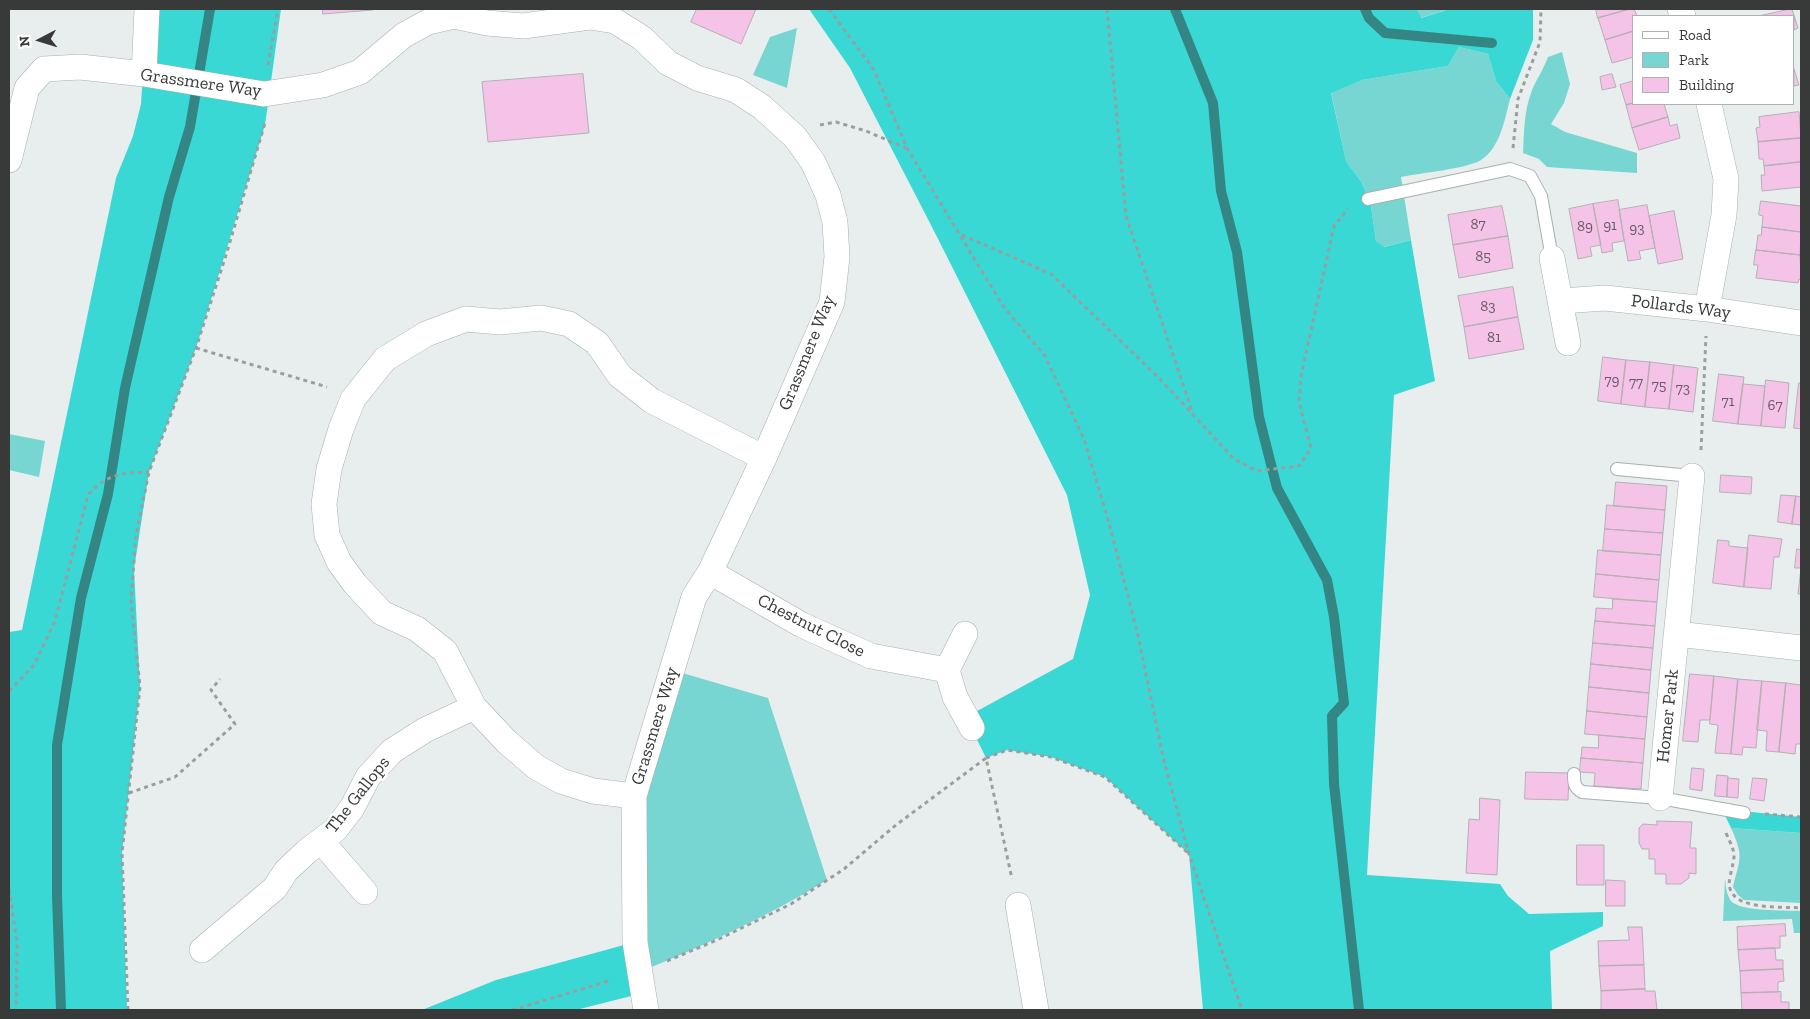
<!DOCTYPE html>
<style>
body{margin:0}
#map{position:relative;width:1810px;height:1019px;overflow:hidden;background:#e8eeee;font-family:"Zilla Slab",serif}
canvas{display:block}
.frame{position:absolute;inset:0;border:10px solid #383a3a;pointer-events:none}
.legend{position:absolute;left:1632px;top:15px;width:162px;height:90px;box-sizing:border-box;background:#fff;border:1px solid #afb0b0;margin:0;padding:6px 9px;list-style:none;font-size:15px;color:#383a3a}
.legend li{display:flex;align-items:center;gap:10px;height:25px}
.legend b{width:25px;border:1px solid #afb0b0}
.north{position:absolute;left:15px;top:15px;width:50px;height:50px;-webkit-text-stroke:4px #fff;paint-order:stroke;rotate:265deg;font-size:14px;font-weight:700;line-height:20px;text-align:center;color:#383a3a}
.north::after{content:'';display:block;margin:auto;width:18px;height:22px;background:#383a3a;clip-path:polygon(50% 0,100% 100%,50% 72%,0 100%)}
</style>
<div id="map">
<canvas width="1810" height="1019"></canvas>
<div class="frame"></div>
<ul class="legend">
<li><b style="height:6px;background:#fff"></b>Road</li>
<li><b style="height:14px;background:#77d6d2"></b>Park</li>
<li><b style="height:14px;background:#f5c2e8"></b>Building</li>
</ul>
<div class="north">N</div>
</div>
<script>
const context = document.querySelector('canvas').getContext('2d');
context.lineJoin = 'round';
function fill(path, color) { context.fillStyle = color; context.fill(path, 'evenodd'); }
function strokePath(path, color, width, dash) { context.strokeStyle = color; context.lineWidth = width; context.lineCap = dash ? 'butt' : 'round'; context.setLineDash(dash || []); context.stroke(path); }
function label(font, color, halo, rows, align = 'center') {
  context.font = font + ' "Zilla Slab",serif'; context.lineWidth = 5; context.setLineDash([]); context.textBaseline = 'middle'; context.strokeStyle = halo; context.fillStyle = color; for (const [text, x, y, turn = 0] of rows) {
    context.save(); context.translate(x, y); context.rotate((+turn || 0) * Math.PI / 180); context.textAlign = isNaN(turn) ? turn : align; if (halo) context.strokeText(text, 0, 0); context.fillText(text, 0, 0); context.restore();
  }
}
fill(new Path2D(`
 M1417 9H1450L1420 18Z
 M797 28 787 88 753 75 770 37Z
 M1459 47 1488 54 1496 81 1510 99C1505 119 1500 148 1481 160 1466 169 1420 173 1401 177L1411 240 1383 247 1376 241 1371 206 1362 183 1346 161 1331 92 1362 80 1448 66Z
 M1562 52 1570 84 1564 103 1551 124 1565 132 1637 153V173L1547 167 1539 159 1523 153C1524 132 1524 112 1531 93 1535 81 1543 71 1548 57Z
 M9 434 45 441 39 477 9 470Z
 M672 670 768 698 827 880C767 917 705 945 640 972L634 796Z
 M1731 828 1801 833V903L1744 900 1738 895 1733 887C1740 858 1744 857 1731 828Z
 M1725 878C1726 886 1726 894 1731 901 1741 912 1786 910 1801 911V933H1794L1792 919 1723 921Z`), '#77d6d2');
fill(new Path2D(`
 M147 9H281L265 125 196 348 149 472 134 569 140 687 122 853 127 1010H9V632L22 630 116 178 133 136 141 104Z
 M809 9H1417L1421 18 1450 9H1533V40L1510 99 1496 81 1488 54 1459 47 1448 66 1362 80 1331 93 1346 161 1362 183 1371 206 1376 241 1384 247 1411 240 1435 381 1394 395 1367 875 1500 884 1508 896 1529 914 1603 912V926L1550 951 1552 1010H1203L1189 854 1105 777 1051 757 1007 750 986 758 966 717 1073 659 1090 595 1067 495 933 229 850 68Z
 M1722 809 1801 817V833L1731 828Z
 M635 942 643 993 576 1010H422L496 980Z`), '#3ad8d4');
strokePath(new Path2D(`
 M1175 9 1213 103 1221 191 1237 252 1259 417 1277 488 1327 580 1334 617 1344 703 1332 716 1334 784 1359 1010
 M1365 9 1369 18 1385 33 1492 43
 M61 1010 57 896V745L81 598 108 494 125 388 169 197 190 127 210 9`), '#348684', 10);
const building = new Path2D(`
 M323 9H373V10L323 14Z
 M697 9H756L741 44 691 22Z
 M1596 9H1630L1598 18Z
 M1630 9H1634L1637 16H1634V31L1605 40 1598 18Z
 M1792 9 1798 28 1794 30V16H1759Z
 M1634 31V57L1612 63 1605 40Z
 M1794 69 1799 85 1794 86Z
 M583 74 589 133 488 142 482 82Z
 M1612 74 1616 87 1602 90 1600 77Z
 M1634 81V103L1626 105 1620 85Z
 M1634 103 1664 104 1668 117 1632 128 1626 105Z
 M1799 112 1801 138 1758 142 1756 128 1760 127 1759 117Z
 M1668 117 1670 126 1677 124 1680 138 1639 150 1632 128Z
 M1801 138V162L1764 166 1763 159H1759L1758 142Z
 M1801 162V187L1762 191 1761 175H1765L1764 166Z
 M1618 200 1624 241 1612 243 1613 251 1602 253 1593 204Z
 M1761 201 1801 206V232L1762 227 1763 216 1759 215Z
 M1593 204 1601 245 1590 247 1592 256 1578 259 1569 209Z
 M1647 205 1655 248 1639 251 1641 259 1628 261 1619 210Z
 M1502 206 1508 236 1453 245 1448 215Z
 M1674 211 1683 259 1658 264 1649 216Z
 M1762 227 1801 232 1800 255 1756 250 1758 235H1761Z
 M1508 236 1513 268 1459 278 1453 245Z
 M1756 250 1800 255 1801 280 1799 279 1798 283 1756 278 1758 265H1754Z
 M1513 287 1518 317 1464 327 1458 296Z
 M1518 317 1524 349 1469 359 1464 327Z
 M1603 357 1626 360 1621 404 1598 401Z
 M1626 360 1650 362 1645 407 1621 404Z
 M1650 362 1674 365 1669 409 1645 407Z
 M1674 365 1698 368 1693 412 1669 409Z
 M1719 374 1744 377 1738 424 1713 421Z
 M1766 380 1789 383 1785 428 1761 426Z
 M1799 383H1801V429L1794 428Z
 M1743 384 1765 386 1761 426 1738 424Z
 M1721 475 1752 477 1751 494 1720 492Z
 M1616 482 1667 486 1665 510 1614 506Z
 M1781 495 1796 496 1792 524 1778 522Z
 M1796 496 1801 497V525L1792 524Z
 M1607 505 1665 510 1663 533 1605 529Z
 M1605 529 1663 533 1661 555 1603 551Z
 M1749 535 1782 539 1779 557H1774L1771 589 1744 587Z
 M1718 540 1729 541V546L1748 548 1744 587 1713 583Z
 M1797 549 1801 550V594H1798L1801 568H1795Z
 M1598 550 1661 555 1659 580 1596 574Z
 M1596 574 1659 580 1657 602 1594 597Z
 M1613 599 1657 602 1655 626 1595 621 1596 608 1612 609Z
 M1595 621 1655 626 1653 648 1593 643Z
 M1593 643 1653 648 1651 670 1591 664Z
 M1591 664 1651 670 1649 693 1589 687Z
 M1690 674 1714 676 1710 720H1700L1698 742 1683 741Z
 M1714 676 1738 679 1731 754 1715 753 1718 725 1710 724Z
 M1738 679 1762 681 1756 748 1743 747 1742 755 1731 754Z
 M1762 681 1786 683 1779 752 1766 751 1767 731 1757 730Z
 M1786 683 1801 685V744H1796L1795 754 1779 752Z
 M1589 687 1649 693 1647 717 1587 711Z
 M1587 711 1647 717 1645 739 1585 734Z
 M1599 735 1645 739 1643 763 1581 758 1582 747 1598 748Z
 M1581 758 1643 763 1641 789 1594 786 1595 773 1580 772Z
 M1692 768 1704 769 1702 791 1690 789Z
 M1526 772 1569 773 1568 800 1525 799Z
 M1717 775 1728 776 1727 797 1715 796Z
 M1728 778 1739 779 1738 798 1727 797Z
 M1753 778 1767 779 1764 801 1750 799Z
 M1480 798 1500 800 1497 875 1466 873 1469 819 1479 820Z
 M1657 821 1692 822 1690 848H1696V874L1689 873V878L1681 884H1666V874H1655V859H1649V849H1642L1639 843V828L1643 824 1657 825Z
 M1577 845H1604V885H1577Z
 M1606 880 1625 881V906H1606Z
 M1785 924 1786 936H1780V948L1738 950 1737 927Z
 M1628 927H1642L1644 965 1599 966 1598 941 1629 940Z
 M1775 948 1776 960H1783V969L1740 971 1738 950Z
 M1644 965 1645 989 1601 991 1599 966Z
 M1783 969 1784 981 1778 982V992L1741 993 1740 971Z
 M1645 989V991H1655L1657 1010H1601V991Z
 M1781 992V1002H1789V1010H1742L1741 993Z`);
fill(building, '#f5c2e8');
strokePath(building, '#b4b0b3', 1);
const lane = new Path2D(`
 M1368 199 1510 169 1530 176 1541 196 1552 258
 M1617 469 1692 476
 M1574 774C1574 783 1574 787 1582 792L1660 798 1744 813`);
const street = new Path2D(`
 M1680 9 1683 16
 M144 74 147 9
 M9 160 27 88 44 69 80 67 144 74 264 94 323 85 360 72 404 35 428 22 454 16 487 23 523 26 590 17 615 21 642 38 668 63 697 78 736 90 762 107 795 137 813 162 828 195 835 222 837 257 832 302 764 458 710 572 694 597 634 796 635 942 646 1010
 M1552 258 1568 343
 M1561 301 1605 298 1707 309 1801 323
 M1707 309 1724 215 1726 179 1709 104
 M710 572 802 625 871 656 947 670 965 634
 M1677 634 1801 648
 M947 670 955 697 972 728
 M634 796 593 791 561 781 536 767 507 742 474 707 445 651 417 629 382 613 355 584 339 562 327 535 324 504 329 469 341 429 353 399 385 359 426 334 466 319 500 322 541 318 569 324 597 343 620 376 652 401 764 458
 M1660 798 1692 476
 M321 841 365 892
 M1018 905 1036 1010
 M202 950 275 888 286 871 306 852 335 830 352 808 368 777 392 751 425 730 474 707`);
strokePath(lane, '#a9afaf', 14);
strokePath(street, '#a9afaf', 26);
strokePath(new Path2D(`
 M829 9 874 70 907 148 1003 306 1045 356 1084 439 1109 523 1138 635 1163 757 1189 854 1242 1010
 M1107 9 1126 216 1193 414
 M268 65 278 9
 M820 125 836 122 866 131 906 148
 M1513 148 1518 99 1540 42 1541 9
 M962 235 1051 274 1159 378 1234 459 1257 471 1299 466 1311 448 1299 402 1301 376 1334 226 1348 209
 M196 348 327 387
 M1701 450 1706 336
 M9 691 34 665 55 621 88 495C106 474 122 473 149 472
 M986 758 1007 750 1051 757 1105 777 1189 854
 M129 793 175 777 235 724 211 690 220 679
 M1765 814 1801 817
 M1726 833C1737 857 1735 853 1730 877 1722 912 1780 906 1801 908
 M9 889 17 942 16 1010
 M667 961 717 940 791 904 844 869 896 825 986 758 1012 879
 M128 1010 122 853 140 687 131 600 136 535 149 472 196 348 227 252 265 123
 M512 1010 612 980`), '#9a9e9e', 3, [4, 4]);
strokePath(lane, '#fff', 12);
strokePath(street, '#fff', 25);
label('15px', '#675c66', null, [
 ["87",1478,225],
 ["91",1610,226],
 ["89",1585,227],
 ["93",1637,229],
 ["85",1483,257],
 ["83",1488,307],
 ["81",1494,338],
 ["79",1612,381],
 ["77",1636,383],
 ["75",1659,386],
 ["73",1683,389],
 ["71",1728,402],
 ["67",1775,406]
]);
label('18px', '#383a3a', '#fff', [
 ["Grassmere Way",201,83,8],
 ["Pollards Way",1681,307,7],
 ["Grassmere Way",807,353,-68],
 ["Chestnut Close",811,626,27],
 ["Homer Park",1668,716,-84],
 ["Grassmere Way",655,726,-73],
 ["The Gallops",358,795,-52]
]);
</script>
